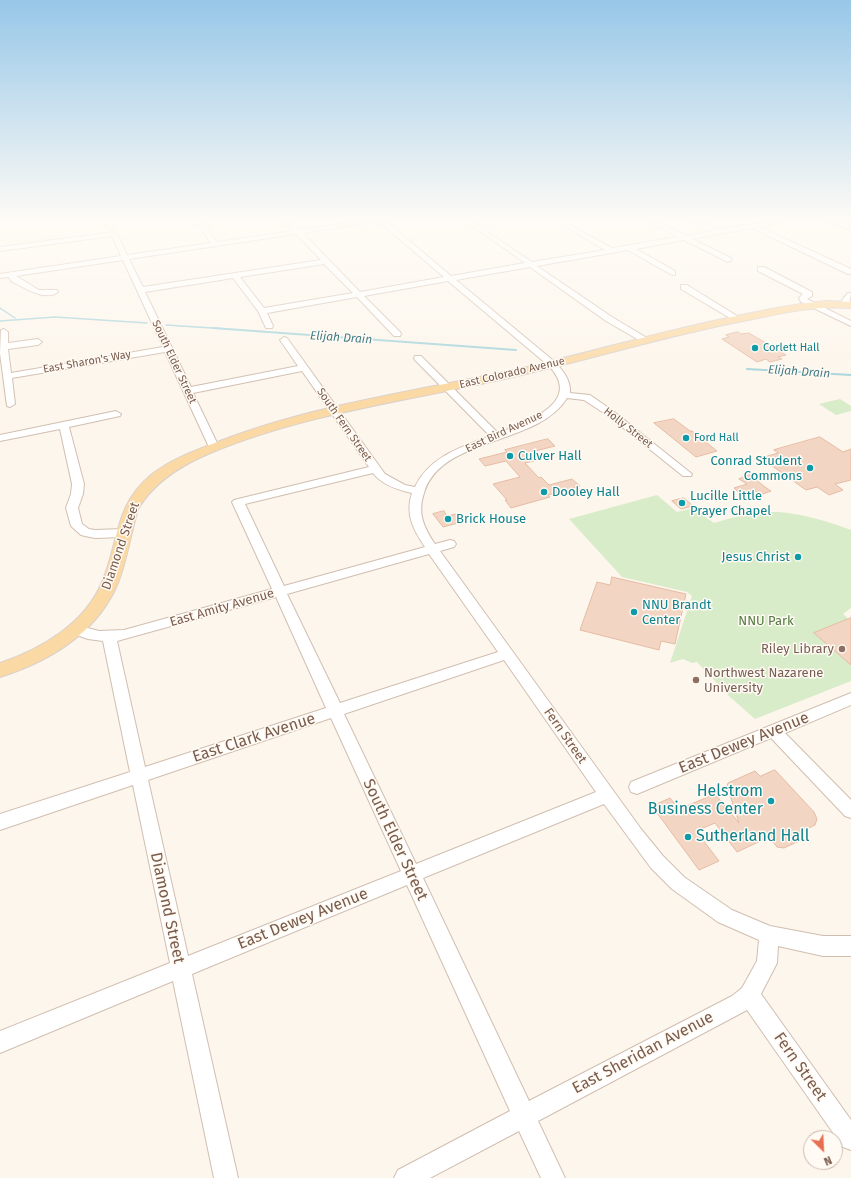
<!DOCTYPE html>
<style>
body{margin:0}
#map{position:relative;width:851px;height:1178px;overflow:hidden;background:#fdf6ec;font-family:"Fira Sans",sans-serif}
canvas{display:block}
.north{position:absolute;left:803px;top:1130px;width:40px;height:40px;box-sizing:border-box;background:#fffaf3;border:1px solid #cabbb1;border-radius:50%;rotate:156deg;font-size:11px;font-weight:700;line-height:16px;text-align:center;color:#7a5c4d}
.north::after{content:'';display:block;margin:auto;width:14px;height:18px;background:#e76f51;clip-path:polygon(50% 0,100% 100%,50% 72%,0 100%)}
</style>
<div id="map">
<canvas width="851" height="1178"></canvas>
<div class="north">N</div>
</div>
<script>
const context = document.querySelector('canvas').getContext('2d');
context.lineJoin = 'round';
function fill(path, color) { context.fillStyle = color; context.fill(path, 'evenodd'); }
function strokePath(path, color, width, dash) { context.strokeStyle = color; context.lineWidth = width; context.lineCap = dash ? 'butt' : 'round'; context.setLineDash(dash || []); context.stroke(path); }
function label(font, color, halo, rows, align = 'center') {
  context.font = font + ' "Fira Sans",sans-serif'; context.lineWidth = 3; context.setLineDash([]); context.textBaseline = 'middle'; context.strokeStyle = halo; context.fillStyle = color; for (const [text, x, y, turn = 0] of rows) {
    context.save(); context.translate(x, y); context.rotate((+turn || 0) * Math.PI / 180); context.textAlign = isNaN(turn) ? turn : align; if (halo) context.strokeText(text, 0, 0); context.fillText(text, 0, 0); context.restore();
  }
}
fill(new Path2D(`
 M840 399 851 406V411L836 415 819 404Z
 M657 495 677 512 693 508 714 523C733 517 754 511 774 512 797 512 830 522 851 530V608L843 614 851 621V681L755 719 730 697 697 662 692 663 683 659 670 663 692 596 687 592 622 577 569 519Z`), '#d8ecc9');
strokePath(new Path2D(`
 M0 308 15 318
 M0 321 55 317 147 323
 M166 325 227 329`), '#a5d3da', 1.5);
strokePath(new Path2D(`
 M213 328 516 350
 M747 369 851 375`), '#a5d3da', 2);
const building = new Path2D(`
 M738 332 741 334 749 333 786 355 778 357 782 359 770 362 766 359 757 362 722 339 729 337 726 335Z
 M674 419 690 431H692L717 451 696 457 654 423Z
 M820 437 843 452 851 449V480L835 484 843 490 829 495 817 487 806 490 761 458 778 453 774 450Z
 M548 439 555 446 527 453 534 461 525 463 539 478 541 477 549 485 572 479 580 486 548 495 550 497 511 508 505 500H507L493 484 520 477 506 461 485 466 479 459 507 452 505 450Z
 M750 475 765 487 771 491 760 495 754 490 741 494 734 488 747 484 739 479Z
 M684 498 693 506 681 509 672 501Z
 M444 511 447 516 456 514 462 522 443 527 433 514Z
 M612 577 686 594 675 644 661 641 659 650 580 630 597 582 610 585Z
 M851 618V665L814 633Z
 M775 770 814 812 817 819 815 825 794 835 799 841 784 848 777 847 769 837 737 852 715 823 696 831 719 861 699 870 652 806 670 798 679 809 715 794 739 823 727 786 728 783 755 771 760 776Z`);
fill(building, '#f3d5c3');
strokePath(building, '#e6bba3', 1);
const minor = new Path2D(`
 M284 221H291L299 230 357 221H376L303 233 360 292 444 277 378 221H386L451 276 525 263 471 225V223L473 222 532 262 605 250 566 227V225L568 224 612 248 678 237 649 221H658L686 236 711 231 693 221H702L719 230 769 221H786L760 227 851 269V274H848L752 228 692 239 731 258 732 260 728 262 684 240 636 249 675 271V275H672L628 250 537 266 612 317 647 338 648 340 644 343 606 321 530 267 456 280 555 362C563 371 571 380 570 393L590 395 613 411 692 474 691 476H683L607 415 584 400 567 398C538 446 441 436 424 493 417 513 424 528 435 544L450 540 454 541 456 544 454 547 440 551 641 829 663 856 684 877 732 910 770 926 823 936H851V956H823L778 946 777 963 761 994 851 1120V1150L843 1147 747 1010 538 1121 565 1178H541L519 1131 430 1178H394L398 1170 510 1111 407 885 192 974 238 1178H214L173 981 0 1053V1031L170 963 133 785 0 830V814L130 772 103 641 88 639 71 633 69 630 71 627 76 625 99 631 124 630 272 589 232 502 234 500 369 467 302 371 193 393 219 447 214 450 209 447 165 352 12 378 15 404 10 407 7 406 0 353 1 330 4 329 8 332V343L38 339 42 342 38 345 8 349 11 373 163 347 123 260 16 276 39 290H57L58 292C45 302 23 287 11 281L9 277 0 278V274L121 256 112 236 0 251V247L114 232 117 234 127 255 211 243 198 225 201 223 203 224 217 242 293 231ZM296 234 321 260 143 287 129 259ZM324 264 353 293 264 308 240 277ZM233 278 258 311 266 328H272L273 326 267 313 357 297 394 336H400L401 334 400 332 364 296 448 281 549 366C584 403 526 422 498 433L421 356H415L414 358 415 360 490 436C461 447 429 457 415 487L405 485 385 474 287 338 284 337 280 340 298 366 191 387 145 292ZM373 473C382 485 398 490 412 493 405 514 413 529 425 547L284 586 245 504ZM429 554 498 652 340 703 287 594ZM276 597 326 708 145 767 117 641ZM504 660 596 792 416 864 344 714ZM331 718 401 871 188 956 148 780ZM604 804 651 868 672 889 718 922 759 940 757 961 742 988 732 996 529 1101 423 878Z
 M830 221H839L851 227V231Z
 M758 267H764L812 292V296L807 299 851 321V326L801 302 799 298 803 294 758 271Z
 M681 285H687L742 319 741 321H735L681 289Z
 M848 293H851L849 306H843L842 300Z
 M116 411 121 414 120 416 69 427 84 484 83 494 78 508 82 524 89 529 95 530 124 529 128 530 130 533 128 536 124 537 95 538 85 536 81 535 71 526 66 508 71 494 72 484 60 429 0 441V435Z
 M851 693V705L785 733 851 800V818L845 816 771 738 637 794 631 792 629 787 631 782Z`);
const major = new Path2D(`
 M827 301 851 302V308C814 305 779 314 743 321 671 335 601 356 530 373 423 399 310 411 208 454 180 466 154 482 138 509 131 533 127 560 118 583 97 633 50 661 0 677V663C41 649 85 624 102 582 119 543 114 505 151 475 171 459 196 450 220 441 318 403 425 390 527 367 599 350 670 329 742 315 770 309 798 303 827 301Z`);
strokePath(minor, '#d1beb0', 2);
strokePath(major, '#dad1cd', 2);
fill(minor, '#fff');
fill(major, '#fbd9a5');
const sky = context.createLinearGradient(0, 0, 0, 386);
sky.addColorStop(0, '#97c7e8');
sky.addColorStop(0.57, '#fefbf6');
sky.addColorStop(1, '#fefbf600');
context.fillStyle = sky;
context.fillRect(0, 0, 851, 386);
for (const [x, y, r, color] of [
 [755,348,4,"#0f9aa8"],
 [686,438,4,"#0f9aa8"],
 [510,456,4,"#0f9aa8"],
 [810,468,4,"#0f9aa8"],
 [544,492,4,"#0f9aa8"],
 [682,503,4,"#0f9aa8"],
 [448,519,4,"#0f9aa8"],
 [798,557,4,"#0f9aa8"],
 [634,612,4,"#0f9aa8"],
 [842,649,4,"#8d6e63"],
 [696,680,4,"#8d6e63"],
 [771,801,4,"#0f9aa8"],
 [688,837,4,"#0f9aa8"]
]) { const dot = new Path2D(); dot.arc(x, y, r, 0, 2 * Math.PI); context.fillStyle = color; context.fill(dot); strokePath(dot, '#fffaf3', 1.5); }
label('11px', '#0d838f', '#fffaf3', [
 ["Corlett Hall",763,348],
 ["Ford Hall",694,438]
], 'left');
label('11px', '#7a5c4d', '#fffaf3', [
 ["East Sharon's Way",87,362,-10],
 ["South Elder Street",174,362,65],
 ["East Colorado Avenue",512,373,-13],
 ["South Fern Street",344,425,55],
 ["Holly Street",628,428,38],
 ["East Bird Avenue",504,432,-25]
]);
label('italic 12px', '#437c86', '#fffaf3', [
 ["Elijah Drain",341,338,4],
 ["Elijah Drain",799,372,4]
]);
label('13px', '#0d838f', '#fffaf3', [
 ["Culver Hall",518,456],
 ["Conrad Student",802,461,"right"],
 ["Commons",802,476,"right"],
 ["Dooley Hall",552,492],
 ["Lucille Little",690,496],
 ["Prayer Chapel",690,511],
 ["Brick House",456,519],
 ["Jesus Christ",790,557,"right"],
 ["NNU Brandt",642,605],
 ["Center",642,620]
], 'left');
label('13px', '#7a5c4d', '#fffaf3', [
 ["Diamond Street",121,546,-71],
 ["East Amity Avenue",222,608,-16],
 ["Fern Street",565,736,55]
]);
label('13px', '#537a41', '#fffaf3', [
 ["NNU Park",766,621]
]);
label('13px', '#785e54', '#fffaf3', [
 ["Riley Library",834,649],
 ["Northwest Nazarene",704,673,"left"],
 ["University",704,688,"left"]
], 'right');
label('16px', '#7a5c4d', '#fffaf3', [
 ["East Clark Avenue",254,738,-18],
 ["East Dewey Avenue",744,743,-22],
 ["South Elder Street",395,840,65],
 ["Diamond Street",167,908,78],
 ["East Dewey Avenue",303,919,-22],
 ["East Sheridan Avenue",643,1053,-28],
 ["Fern Street",800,1067,55]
]);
label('16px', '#0d838f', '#fffaf3', [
 ["Helstrom",763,792],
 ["Business Center",763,810],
 ["Sutherland Hall",696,837,"left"]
], 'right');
</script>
